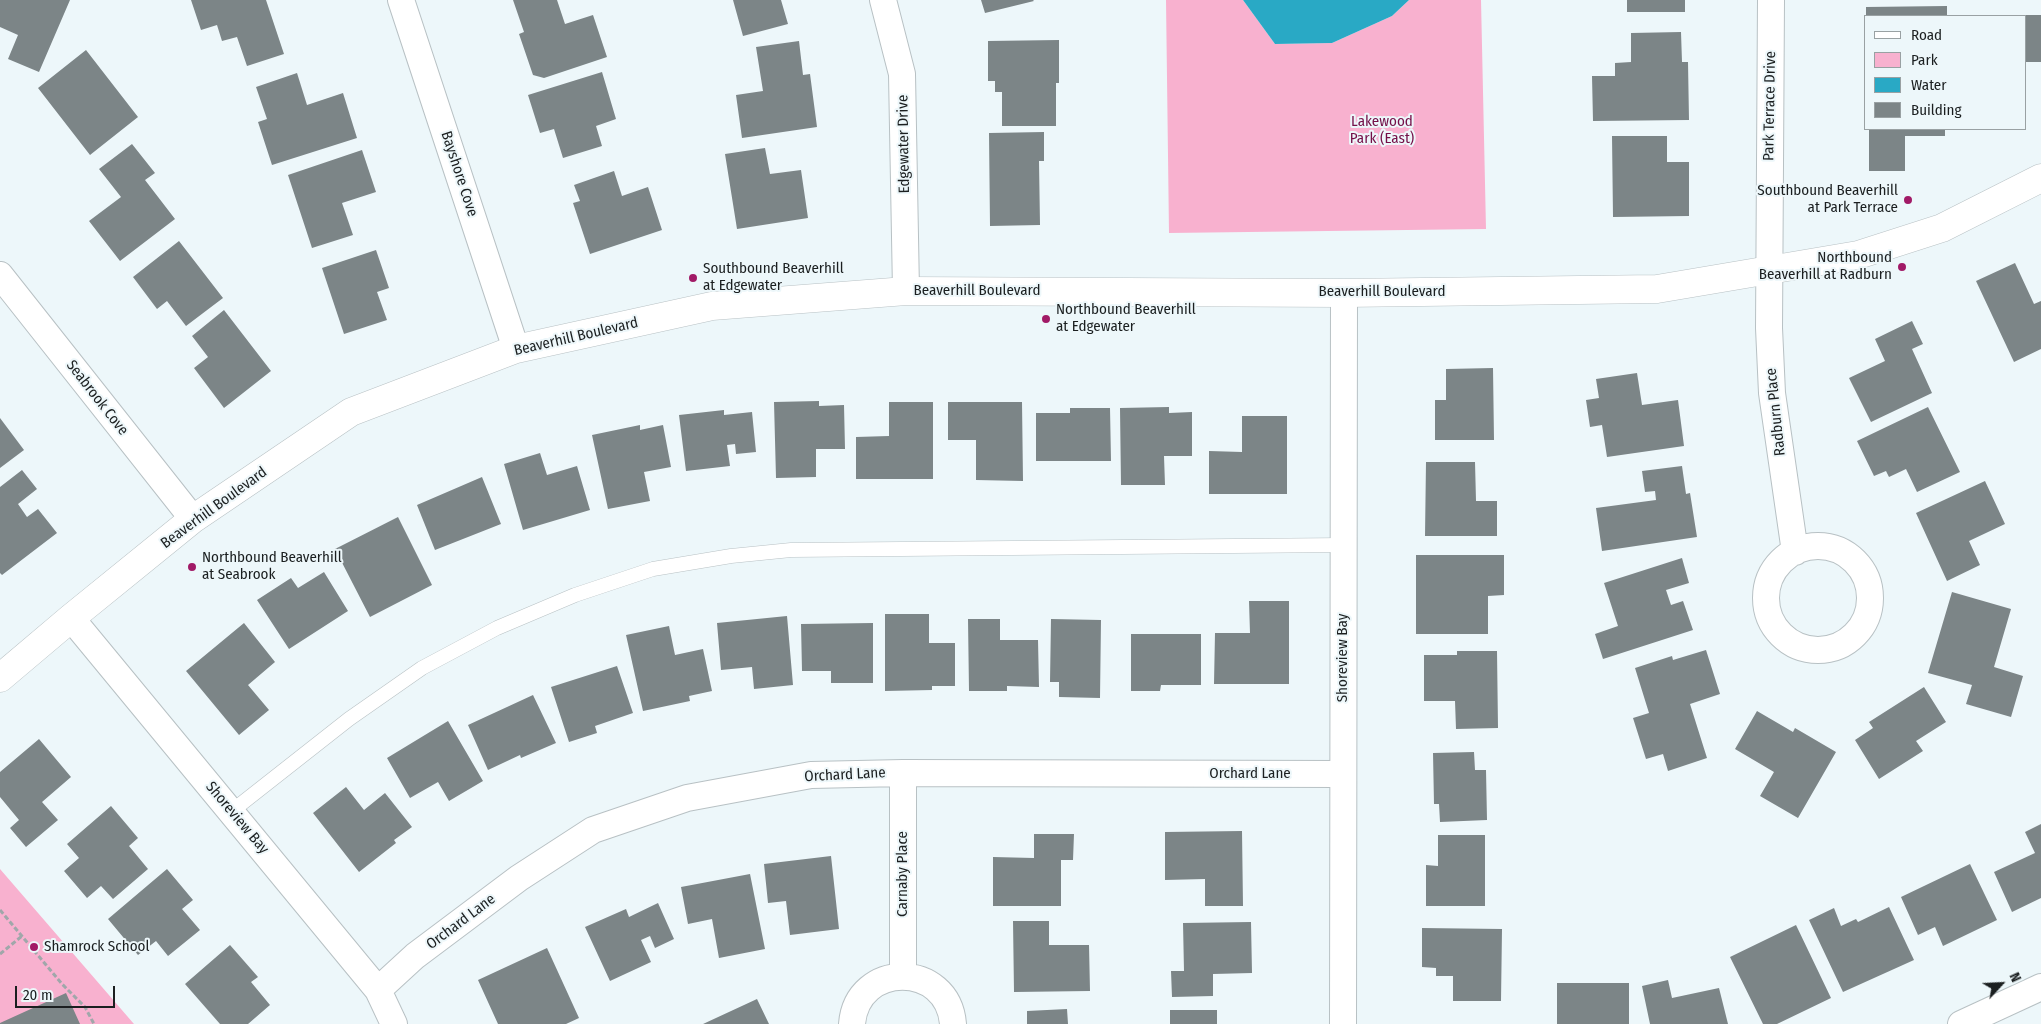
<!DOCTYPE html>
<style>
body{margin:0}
#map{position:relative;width:2041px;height:1024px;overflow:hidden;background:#edf7fa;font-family:"Fira Sans Condensed",sans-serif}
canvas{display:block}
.legend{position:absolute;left:1864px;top:15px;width:162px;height:115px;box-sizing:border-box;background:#edf7fa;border:1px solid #99a1a3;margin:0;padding:6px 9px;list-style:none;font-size:15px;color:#1b1f20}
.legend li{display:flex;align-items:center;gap:10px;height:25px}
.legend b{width:25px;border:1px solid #99a1a3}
.north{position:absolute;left:1976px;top:959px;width:50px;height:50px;-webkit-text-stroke:4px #edf7fa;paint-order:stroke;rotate:65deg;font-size:14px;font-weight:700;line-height:20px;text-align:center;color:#1b1f20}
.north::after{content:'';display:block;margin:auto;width:18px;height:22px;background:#1b1f20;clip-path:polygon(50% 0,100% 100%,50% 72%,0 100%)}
.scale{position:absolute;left:15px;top:986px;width:100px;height:22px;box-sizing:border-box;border:2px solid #1b1f20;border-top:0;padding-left:6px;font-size:15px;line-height:18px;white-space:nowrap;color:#1b1f20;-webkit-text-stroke:4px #edf7fa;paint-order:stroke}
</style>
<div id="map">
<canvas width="2041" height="1024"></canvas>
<ul class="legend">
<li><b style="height:6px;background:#fff"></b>Road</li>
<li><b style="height:14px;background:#f8b1cf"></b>Park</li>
<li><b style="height:14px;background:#29a9c5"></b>Water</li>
<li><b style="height:14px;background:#7c8587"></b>Building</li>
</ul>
<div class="north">N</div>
<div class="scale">20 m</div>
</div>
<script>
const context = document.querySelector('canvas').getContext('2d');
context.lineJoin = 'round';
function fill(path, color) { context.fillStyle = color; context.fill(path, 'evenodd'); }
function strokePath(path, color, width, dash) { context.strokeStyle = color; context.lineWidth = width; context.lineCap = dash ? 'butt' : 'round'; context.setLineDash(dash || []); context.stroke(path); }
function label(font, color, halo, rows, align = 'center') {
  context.font = font + ' "Fira Sans Condensed",sans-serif'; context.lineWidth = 4; context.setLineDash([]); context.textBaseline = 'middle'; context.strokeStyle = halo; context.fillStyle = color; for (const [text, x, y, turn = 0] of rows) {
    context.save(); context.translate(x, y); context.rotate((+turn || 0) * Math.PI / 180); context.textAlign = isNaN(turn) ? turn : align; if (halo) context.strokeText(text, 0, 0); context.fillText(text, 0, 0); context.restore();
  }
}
fill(new Path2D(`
 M1166 0H1243L1275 44 1332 43 1392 16 1409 0H1481L1486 229 1169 233Z
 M0 869 134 1024H0Z`), '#f8b1cf');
fill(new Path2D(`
 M1243 0H1409L1392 16 1332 43 1275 44Z`), '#29a9c5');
fill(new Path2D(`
 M0 0H70L39 72 8 59 18 35 0 27Z
 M191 0H266L284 54 247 66 237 37 222 41 217 25 201 30Z
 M513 0H557L565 24 593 15 607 57 544 78 533 75 519 34 524 32Z
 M733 0H781L788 24 743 36Z
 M981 0H1033L1034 1 985 13Z
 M1627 0H1685V12H1627Z
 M1947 6V16H1866V7Z
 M2025 15H2041V62H2025Z
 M1681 32 1682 62H1688L1689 120 1593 121 1592 76H1615V63L1631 62V33Z
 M1059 40V83H1056V126H1002V92H995V81H988V41Z
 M799 41 803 75 810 74 817 127 742 138 736 95 763 91 756 47Z
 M86 50 138 117 90 155 38 88Z
 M602 72 616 119 596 126 602 146 563 158 554 129 540 133 528 95Z
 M297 73 307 105 343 93 357 138 272 165 258 122 267 119 256 87Z
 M1869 129H1945V136H1905V171H1869Z
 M1044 132V161H1039L1040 225 990 226 989 133Z
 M1612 136H1667V162H1689V216L1613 217Z
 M132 144 155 173 145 180 175 219 120 261 89 221 121 197 99 169Z
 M765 148 770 174 801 170 808 218 737 229 725 154Z
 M362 150 376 192 342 203 353 235 312 248 288 175Z
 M614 171 622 196 648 187 662 230 590 254 573 203 580 201 574 185Z
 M179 241 223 298 186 326 167 301 157 309 133 277Z
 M376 250 389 288 377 292 387 320 344 334 322 268Z
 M2015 263 2034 304 2041 301V349L2014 362 1976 281Z
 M224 310 271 371 224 408 194 368 208 357 192 336Z
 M1912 321 1923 344 1912 349 1932 393 1871 422 1849 378 1885 361 1875 339Z
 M1493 368 1494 440H1435V400H1446V369Z
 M1637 373 1642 405 1678 400 1684 446 1607 457 1602 425 1590 427 1586 400 1599 398 1596 379Z
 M819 401V406L844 405 845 449H816V477L776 478 774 402Z
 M889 402H933V479H856V437L889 436Z
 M948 402H1022L1023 481 976 480V440H948Z
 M1169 407V413L1192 412V456H1164L1165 485H1121L1120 408Z
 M1928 407 1960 472 1917 492 1906 469 1889 477 1886 471 1874 476 1857 441Z
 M1070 408H1110L1111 461H1036V413H1070Z
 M724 410V415L752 412 756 452 736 454 735 444 727 445 730 466 686 471 679 415Z
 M1242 416H1287V494H1209V451L1242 452Z
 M0 418 24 450 0 468Z
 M640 425V430L663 425 671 467 644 472 650 501 608 509 592 435Z
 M540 453 547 475 577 466 590 510 523 530 504 464Z
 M1426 462H1475L1476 501H1497V536H1425Z
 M1682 466 1686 494 1690 493 1697 537 1602 551 1596 508 1656 500 1655 491 1645 492 1642 471Z
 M22 470 37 489 18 504 27 517 38 509 57 533 2 575 0 573V487Z
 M482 477 501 524 435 550 417 505Z
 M1985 481 2005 524 1969 541 1980 565 1947 581 1916 513Z
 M398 517 432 585 370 617 335 549Z
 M1416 555H1504V595L1488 596V634H1416Z
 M1682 558 1689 583 1666 590 1671 605 1683 601 1693 630 1603 659 1595 634 1618 626 1604 583Z
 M324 572 348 611 289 649 257 600 291 578 298 588Z
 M1952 592 2011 609 1994 667 2023 676 2011 717 1966 704 1972 685 1928 673Z
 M1249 601H1289V684H1214L1215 633H1250Z
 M885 614H929V643H955V686H932V690L885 691Z
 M787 616 793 685 754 689 752 667 721 670 717 623Z
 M968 619H1000V640H1038L1039 687 1007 686V691H969Z
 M1051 619 1101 620 1100 698 1059 697V682H1050Z
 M244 623 275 662 248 685 269 710 239 735 186 671Z
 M873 623V683H831V671H802L801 624Z
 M669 626 675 655 703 649 712 691 689 696 690 701 643 711 626 635Z
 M1131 634H1201V685H1161L1160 691H1131Z
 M1706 650 1720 694 1690 704 1707 758 1668 771 1663 754 1646 759 1633 718 1649 713 1635 668 1672 656 1673 660Z
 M1457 651H1497L1498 728 1456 729 1455 701H1424V655H1457Z
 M617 666 633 713 595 726 597 733 569 742 551 687Z
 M1924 687 1946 722 1916 741 1923 751 1879 779 1855 740 1873 728 1869 722Z
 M533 695 556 743 521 758 520 755 488 770 468 725Z
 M1757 711 1793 732 1795 728 1836 752 1798 818 1760 796 1774 772 1735 749Z
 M448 721 483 781 449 801 438 782 410 798 387 758Z
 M39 739 71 777 42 802 58 820 26 847 10 828 19 820 0 797V772Z
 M1474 752 1475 770H1486L1487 820 1440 822 1439 804H1434L1433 753Z
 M346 787 364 810 385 793 412 827 394 840 396 843 359 872 313 813Z
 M111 806 138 838 129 846 148 869 113 899 101 886 87 898 64 871 79 858 67 844Z
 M2041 824V898L2012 912 1994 872 2035 853 2025 832Z
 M1242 831 1243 906H1205V879L1165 880V832Z
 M1034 834H1074L1073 860H1061V906H993V857L1034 858Z
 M1438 835H1485V906H1426V865L1438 866Z
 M831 856 839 929 790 935 786 901 768 903 764 864Z
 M1970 864 1997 920 1943 946 1935 927 1918 935 1901 897Z
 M167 869 193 900 182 909 200 930 168 956 156 941 138 955 108 919Z
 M750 874 765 949 719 958 712 919 688 924 681 887Z
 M658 903 674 939 655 948 650 936 641 940 651 962 610 981 585 927 626 909 629 917Z
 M1889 907 1914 960 1843 992 1809 920 1834 908 1841 926 1856 919 1858 922Z
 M1013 921H1049V945H1089L1090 991 1014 992Z
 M1251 922 1252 973 1213 974V996L1172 997 1171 971H1184L1183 923Z
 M1796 925 1831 998 1777 1024H1763L1730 957Z
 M1422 928 1502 929 1501 1001H1453V976H1436V968L1422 967Z
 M230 945 258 977 251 982 270 1005 248 1024H220L185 984Z
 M547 948 579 1018 566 1024H498L478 980Z
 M1668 980 1672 998 1719 988 1728 1024H1650L1642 986Z
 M1557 983H1629V1024H1557Z
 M66 993 80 1024H0V1023Z
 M757 999 769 1024H703Z
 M1067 1009 1068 1024H1027V1011Z
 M1170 1010H1217V1024H1170Z`), '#7c8587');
const service = new Path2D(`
 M232 811 349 719 422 668 497 628 575 595 653 569 731 556 791 550 1344 545`);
const minor = new Path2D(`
 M401 0 516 349
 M883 0 902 74 906 291
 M1771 0 1769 328 1772 393 1795 552
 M0 275 193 519
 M1766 598a52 52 0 1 1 104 0a52 52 0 1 1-104 0Z
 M71 618 378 990 394 1024
 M903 975V773
 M378 990 415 956 519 878 593 830 687 798 811 775 903 773 1342 774
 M852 1024C857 961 948 961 953 1024
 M1343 1024 1344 293
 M1961 1024 2041 987`);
const tertiary = new Path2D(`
 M0 678 71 618 193 519 351 412 516 349 712 306 906 291 1344 293 1657 289 1858 255 1942 228 2041 178`);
strokePath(service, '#b8c1c4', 15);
strokePath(minor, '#b8c1c4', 28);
strokePath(tertiary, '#b8c1c4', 29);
strokePath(new Path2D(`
 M0 910 62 984 85 1007 94 1024
 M0 954 22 936`), '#a0a7aa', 3, [5, 2.5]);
strokePath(service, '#fff', 14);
strokePath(minor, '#fff', 26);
strokePath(tertiary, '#fff', 28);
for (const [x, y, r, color] of [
 [1908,200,5,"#a11a66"],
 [1902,267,5,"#a11a66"],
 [693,278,5,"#a11a66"],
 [1046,319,5,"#a11a66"],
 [192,567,5,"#a11a66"],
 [34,947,5,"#a11a66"]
]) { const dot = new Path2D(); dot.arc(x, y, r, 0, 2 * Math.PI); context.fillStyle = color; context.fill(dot); strokePath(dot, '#edf7fa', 2); }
label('15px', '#1b1f20', '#edf7fa', [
 ["Park Terrace Drive",1770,106,-89],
 ["Edgewater Drive",904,144,-91],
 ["Bayshore Cove",459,174,72],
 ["Beaverhill Boulevard",977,291],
 ["Beaverhill Boulevard",1382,292],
 ["Beaverhill Boulevard",576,337,-13],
 ["Seabrook Cove",97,398,52],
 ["Radburn Place",1776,412,-96],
 ["Beaverhill Boulevard",214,508,-36],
 ["Shoreview Bay",1343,658,-90],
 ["Orchard Lane",1250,774],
 ["Orchard Lane",845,775,-3],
 ["Shoreview Bay",237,818,50],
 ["Carnaby Place",903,874,-90],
 ["Orchard Lane",461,922,-37]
]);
label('15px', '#740f48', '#edf7fa', [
 ["Lakewood",1382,122],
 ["Park (East)",1382,139]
]);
label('15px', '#1b1f20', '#edf7fa', [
 ["Southbound Beaverhill",1898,191,"right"],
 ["at Park Terrace",1898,208,"right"],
 ["Northbound",1892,258,"right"],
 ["Beaverhill at Radburn",1892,275,"right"],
 ["Southbound Beaverhill",703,269],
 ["at Edgewater",703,286],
 ["Northbound Beaverhill",1056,310],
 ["at Edgewater",1056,327],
 ["Northbound Beaverhill",202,558],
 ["at Seabrook",202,575],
 ["Shamrock School",44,947]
], 'left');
</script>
